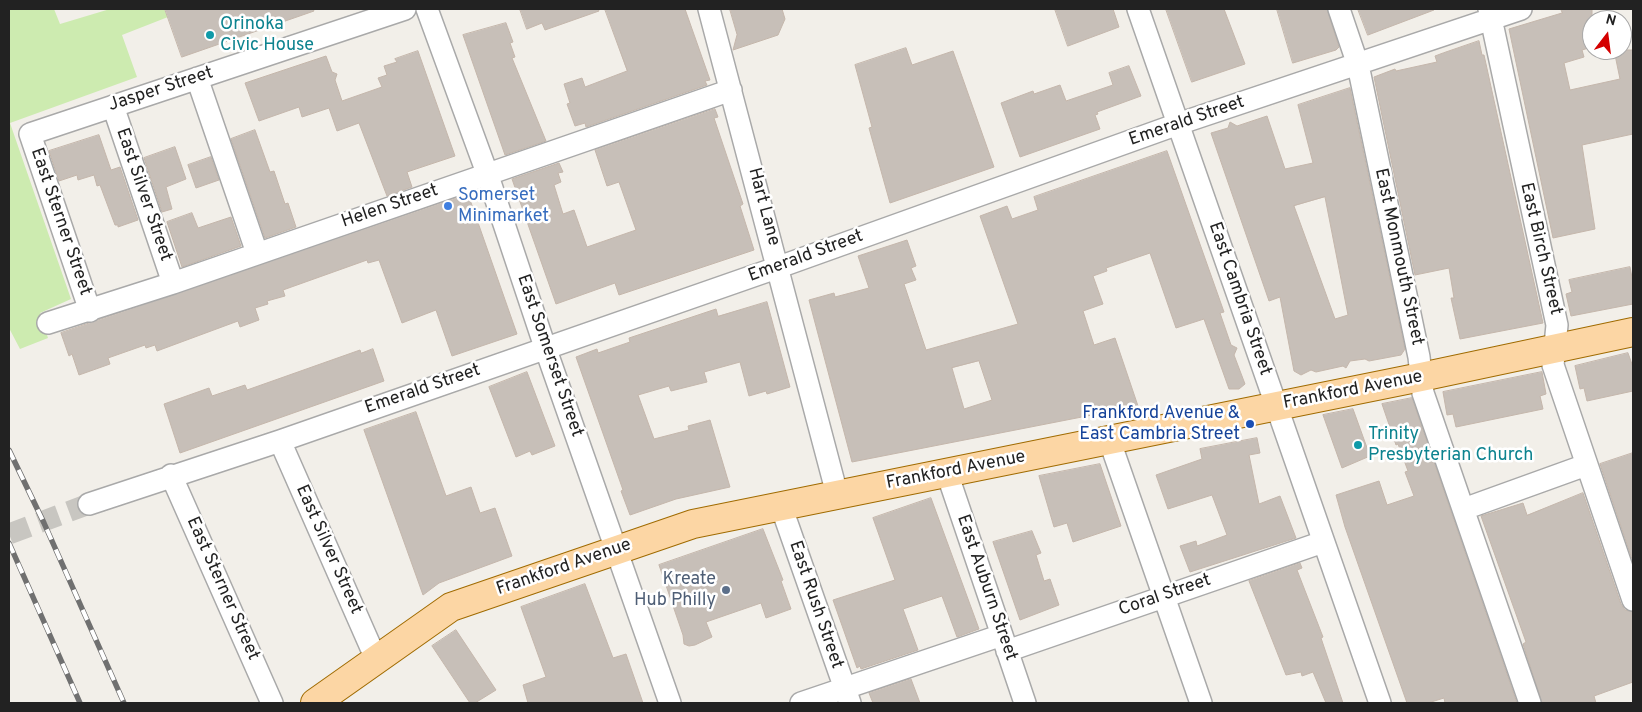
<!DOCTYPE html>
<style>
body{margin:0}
#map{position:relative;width:1642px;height:712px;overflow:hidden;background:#f2efe9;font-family:Overpass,sans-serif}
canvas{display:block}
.frame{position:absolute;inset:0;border:10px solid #222;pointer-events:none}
.north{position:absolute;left:1582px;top:10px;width:50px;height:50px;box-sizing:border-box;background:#fff;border:1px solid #a7a7a7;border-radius:50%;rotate:15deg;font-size:14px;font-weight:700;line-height:20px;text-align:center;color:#222}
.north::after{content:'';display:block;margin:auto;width:18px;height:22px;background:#d40000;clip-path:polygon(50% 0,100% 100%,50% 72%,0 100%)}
</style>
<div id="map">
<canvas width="1642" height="712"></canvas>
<div class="frame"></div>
<div class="north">N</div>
</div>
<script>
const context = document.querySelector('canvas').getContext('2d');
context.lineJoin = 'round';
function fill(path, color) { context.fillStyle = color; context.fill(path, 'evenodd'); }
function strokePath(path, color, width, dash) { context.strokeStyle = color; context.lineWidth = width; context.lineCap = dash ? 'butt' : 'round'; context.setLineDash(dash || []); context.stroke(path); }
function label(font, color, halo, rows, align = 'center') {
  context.font = font + ' Overpass,sans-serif'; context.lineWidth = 5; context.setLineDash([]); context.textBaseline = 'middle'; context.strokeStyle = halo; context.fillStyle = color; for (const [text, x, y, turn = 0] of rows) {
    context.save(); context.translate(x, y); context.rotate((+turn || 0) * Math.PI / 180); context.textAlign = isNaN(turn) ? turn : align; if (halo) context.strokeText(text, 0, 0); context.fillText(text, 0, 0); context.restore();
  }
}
fill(new Path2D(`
 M9 9H54L60 24 110 9H164L168 17 122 35 137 77 10 123 71 299 40 313 48 338 20 349 9 328Z`), '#cdebb0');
const building = new Path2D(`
 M165 9H313L314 11 182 57Z
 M520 9H598L599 11 545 30 542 23 527 29Z
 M605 9H685L710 80 705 81 707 85 586 127 585 123 575 126 567 104 570 103 564 84 582 78 585 87 627 71Z
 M730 9H782L785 19 778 35 733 50 737 35Z
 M1055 9H1113L1119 27 1068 46Z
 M1166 9H1224L1245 64 1192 82Z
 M1277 9H1327L1339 47 1336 50 1293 63Z
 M1358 9H1433L1434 10 1368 35Z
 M1561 9H1592V47L1582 50 1584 57 1564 63 1570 90 1620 79 1614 50H1633V134L1582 145 1595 229 1553 238 1509 29 1562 13Z
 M506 23 513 42 510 43 515 57 512 58 546 141 505 155 463 35Z
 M1479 41 1482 55H1484L1543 323 1460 339 1451 298H1454L1449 268 1415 275 1374 77 1395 69 1396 71 1437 62 1435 56 1443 53Z
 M906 48 912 65 953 51 994 167 890 203 869 128 872 127 855 65Z
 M418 51 455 156 407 172 412 187 387 196 359 123 337 131 329 108 302 117 299 107 259 121 245 83 326 56 332 72 337 74 335 80 342 101 382 87 378 78 387 75 384 66 397 62 395 59Z
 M1129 66 1141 96 1097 112 1098 114 1095 115 1100 129 1020 157 1001 103 1033 91 1034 94 1060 85 1066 101 1113 85 1109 73Z
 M1350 88 1405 349 1401 355 1369 361 1365 359 1350 361 1346 368 1343 366 1316 372 1311 370 1301 375 1294 371 1280 297 1269 301 1211 133 1228 128 1230 122 1237 126 1267 116 1285 169 1313 163 1298 105ZM1325 197 1348 315 1335 319 1294 206Z
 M715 109 718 117 714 118 743 204 740 206 754 250 619 295 615 283 556 304 512 179 559 163 563 172 558 173 561 182 554 185 563 214 574 210 587 247 636 230 619 182 607 186 595 150Z
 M255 130 270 172 274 171 285 204 288 203 296 227 265 238 231 139Z
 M99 135 111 170 120 167 138 220 118 227V225H115L100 185 97 186 94 175 78 180 77 175 59 181 49 151Z
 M175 147 186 179 166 187 172 209 162 212 144 158Z
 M1167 151 1224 312 1220 313 1231 345 1237 348 1234 355 1245 384 1239 389H1229L1204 319 1176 328 1150 253 1106 268 1107 271 1093 276 1103 304 1083 311 1094 345 1115 338 1138 406 852 462 809 300 834 293 835 297 869 288 858 256 907 240 916 266 911 268 916 280 904 284 926 350 1018 324 980 216 1007 206 1012 219 1038 210 1034 197ZM979 361 992 400 964 409 952 368Z
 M211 157 219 180 196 188 188 165Z
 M468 194 517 334 452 356 436 310 402 323 379 260 368 263 367 260 283 290 285 296 267 301 268 304 255 308 259 320 240 327 238 321 157 351 155 345 146 348 145 345 108 358 110 364 79 375 72 354 69 356 61 333Z
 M192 213 198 228 231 217 241 246 182 267 167 222Z
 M1630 267 1633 283V304L1571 316 1566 294 1572 292 1569 280Z
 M767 302 790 387 767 394 766 391 749 396 740 362 704 372 707 382 671 391 669 386 638 395 654 439 689 430 688 426 710 420 730 487 676 499 630 515 621 491 623 490 576 357 597 349 598 353 630 342 629 338 716 309 718 316Z
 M373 349 384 381 180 453 164 404 209 388 212 396 245 385 247 390 360 350 361 353Z
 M1628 353 1633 367V391L1587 401 1584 388 1580 389 1575 366Z
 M527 372 555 446 532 455 530 451 516 457 489 387Z
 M1542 372 1546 394 1540 396 1543 409 1456 427 1453 414 1447 415 1443 392Z
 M1412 398 1517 703H1445L1444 698 1428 703H1407L1345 527 1336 495 1379 481 1387 505 1414 496 1405 472 1408 471 1398 444 1396 445 1382 404Z
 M1353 409 1370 456 1342 468 1323 415Z
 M416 412 446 496 471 487 480 513 495 508 512 556 439 583 423 595 364 430Z
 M1257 438 1260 453 1249 455 1259 504 1280 496 1296 538 1190 572 1180 546 1196 541 1197 546 1227 535 1212 495 1168 509 1156 475 1202 459 1200 449Z
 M1633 453V562L1600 464Z
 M1100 464 1121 526 1073 542 1067 523 1054 527 1039 476Z
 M1583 493 1621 604 1625 610 1633 612V682L1594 696 1596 703H1542L1523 644 1526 642 1481 516 1523 503 1527 515Z
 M931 498 979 629 957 637 942 596 903 609 918 650 861 669 860 666 857 668 833 600 895 580 873 518Z
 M763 529 783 580 781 581 791 609 766 618 761 603 706 622 712 637 695 645 689 646 684 644 683 635 659 565Z
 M1032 531 1041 553 1036 555 1044 581 1050 579 1059 605 1020 620 993 542Z
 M1300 563 1302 568 1297 570 1323 637 1321 638 1343 703H1326L1313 672 1302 676 1301 672 1286 675 1249 581Z
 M585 584 613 658 626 654 643 703H528L523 685 546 677 521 607Z
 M456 630 496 690 475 703H470L432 646Z
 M911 679 920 703H873L869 693Z`);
fill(building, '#c7bfb8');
strokePath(building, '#c4b6ab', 1);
strokePath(new Path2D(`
 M9 534 89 504`), '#c8c6c1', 21, [21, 11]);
const minor = new Path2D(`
 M427 9 487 173 545 347 670 703
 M709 9 837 494
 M1138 9 1380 703
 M1339 9 1358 65 1419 357 1423 393 1530 703
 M1489 9 1557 325 1553 365 1633 600
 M197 78 257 253
 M113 106 173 283
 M90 311 30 134 405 9
 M48 323 173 283 731 90
 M1109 439 1201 703
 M280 441 376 659
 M947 473 1025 703
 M171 475 272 703
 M89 504 280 441 779 267 1178 124 1521 9
 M781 506 850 703
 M1464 509 1586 465
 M1007 651 1323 542
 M801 703 1002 635`);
const major = new Path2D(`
 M315 703 451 607 693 524 1421 377 1633 332`);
strokePath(minor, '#a9a9a9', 24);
strokePath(major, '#a06b00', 30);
strokePath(minor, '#fff', 21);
strokePath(major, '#fcd6a4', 28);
const rail = new Path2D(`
 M9 450 44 523 124 703
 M9 543 80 703`);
strokePath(rail, '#707070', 5.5);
strokePath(rail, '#fff', 4, [11]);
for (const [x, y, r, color] of [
 [210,35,5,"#0f9aa8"],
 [448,206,5,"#3f7fe0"],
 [1250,424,5,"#1a4fb4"],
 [1358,445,5,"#0f9aa8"],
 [726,590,5,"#5c6f8a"]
]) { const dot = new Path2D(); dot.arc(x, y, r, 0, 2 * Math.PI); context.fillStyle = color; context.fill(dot); strokePath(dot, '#fff', 2); }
label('18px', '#0d838f', '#fff', [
 ["Orinoka",220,25],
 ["Civic House",220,46],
 ["Trinity",1368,435],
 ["Presbyterian Church",1368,456]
], 'left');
label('18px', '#222', '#fff', [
 ["Jasper Street",161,90,-18],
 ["Emerald Street",1187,122,-19],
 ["East Silver Street",143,195,71],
 ["Helen Street",390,207,-19],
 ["Hart Lane",763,207,75],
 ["East Sterner Street",60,222,71],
 ["East Birch Street",1540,249,77],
 ["Emerald Street",806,257,-20],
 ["East Monmouth Street",1398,257,78],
 ["East Cambria Street",1239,299,71],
 ["East Somerset Street",549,356,71],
 ["Emerald Street",423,390,-19],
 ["Frankford Avenue",1353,391,-11],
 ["Frankford Avenue",956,471,-11],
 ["East Silver Street",328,550,66],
 ["Frankford Avenue",564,568,-19],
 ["East Auburn Street",986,588,71],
 ["East Sterner Street",222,589,66],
 ["Coral Street",1165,596,-19],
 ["East Rush Street",815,605,71]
]);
label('18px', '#366cbe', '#fff', [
 ["Somerset",458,196],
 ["Minimarket",458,217]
], 'left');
label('18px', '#164399', '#fff', [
 ["Frankford Avenue &",1240,414],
 ["East Cambria Street",1240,435]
], 'right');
label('18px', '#4e5e75', '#fff', [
 ["Kreate",716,580],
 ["Hub Philly",716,601]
], 'right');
</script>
